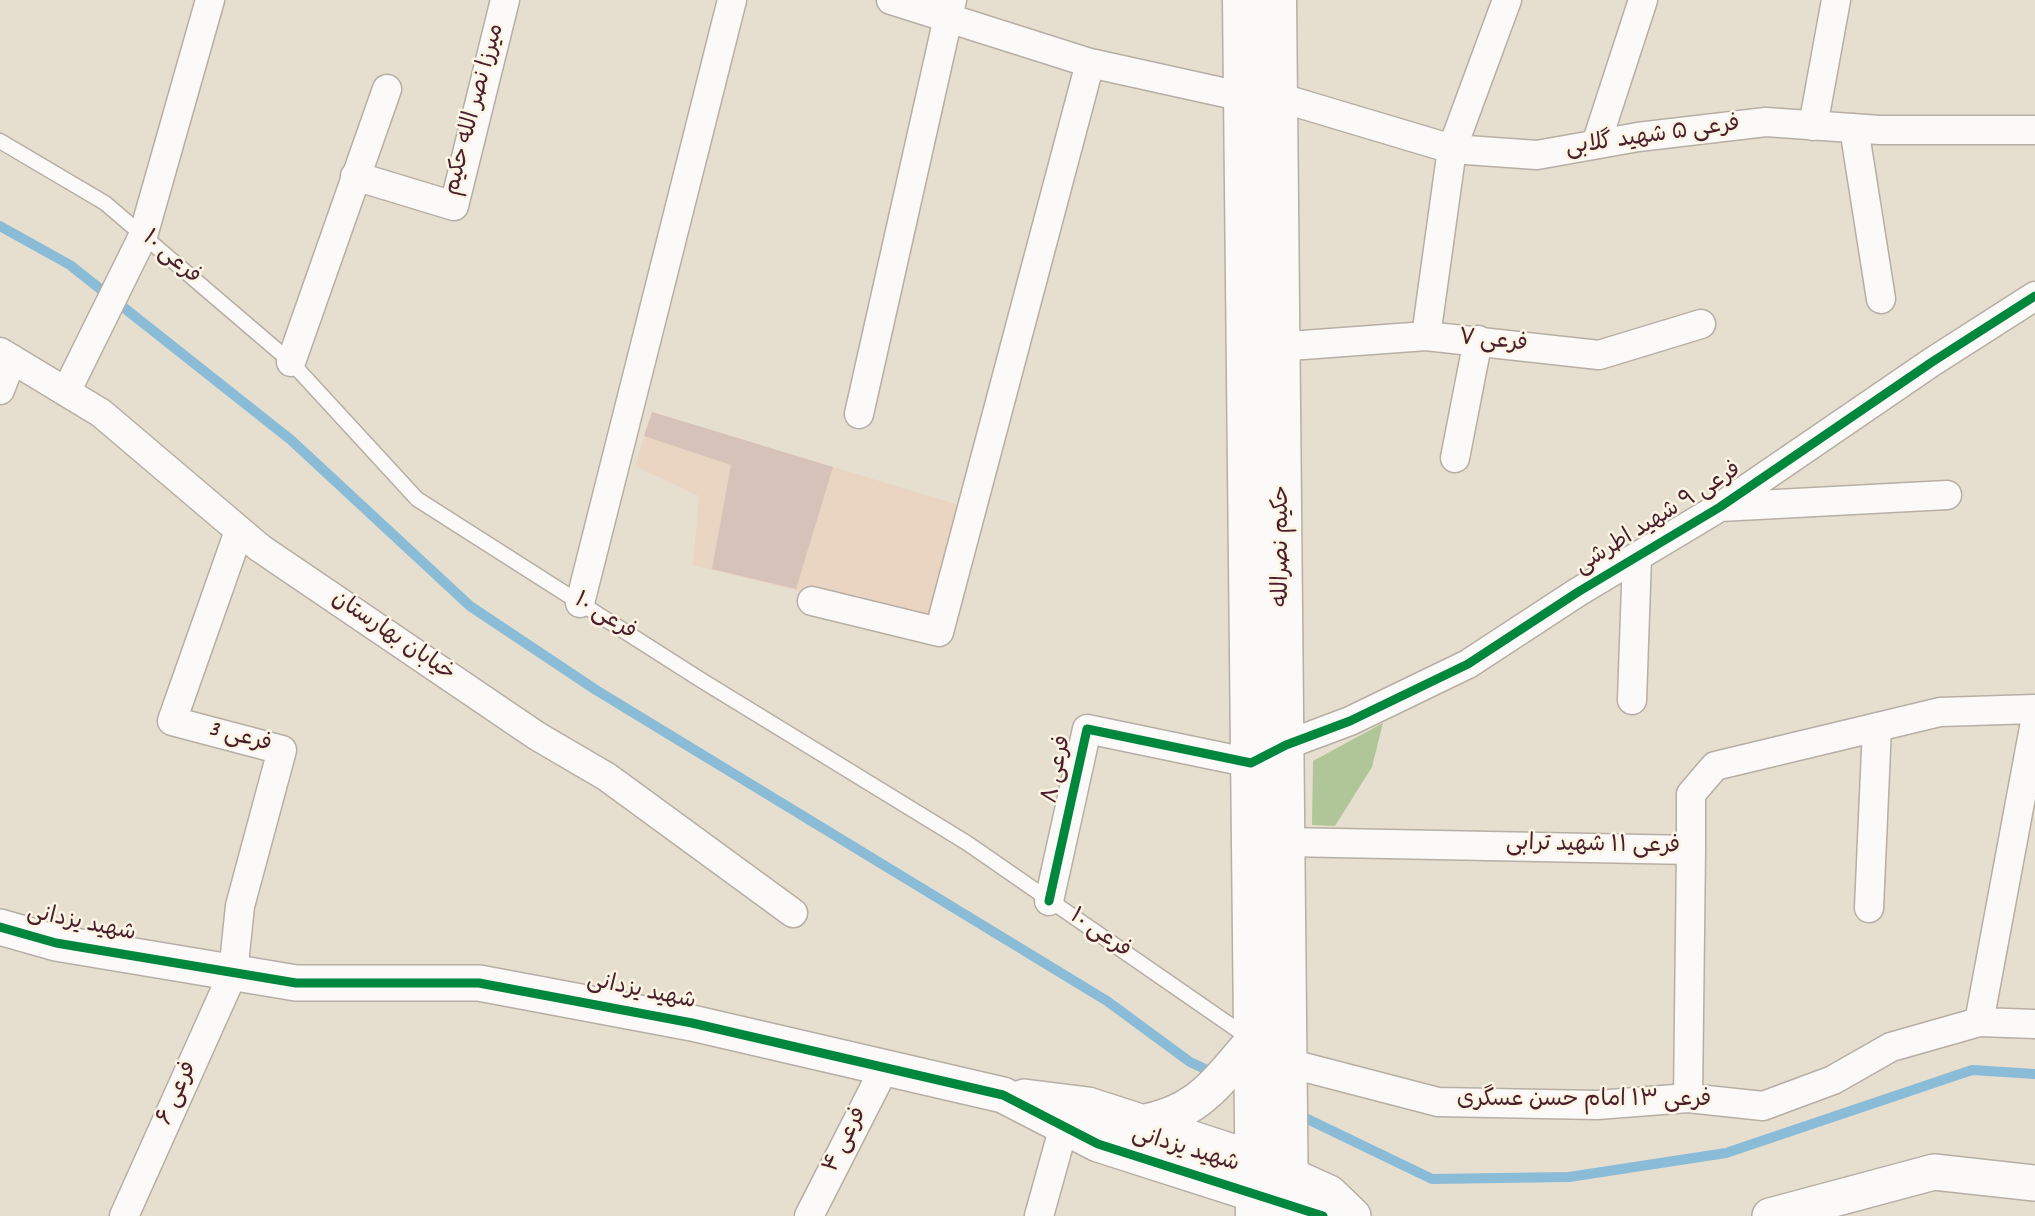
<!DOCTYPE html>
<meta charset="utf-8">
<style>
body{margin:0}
canvas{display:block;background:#e6dece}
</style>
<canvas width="2035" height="1216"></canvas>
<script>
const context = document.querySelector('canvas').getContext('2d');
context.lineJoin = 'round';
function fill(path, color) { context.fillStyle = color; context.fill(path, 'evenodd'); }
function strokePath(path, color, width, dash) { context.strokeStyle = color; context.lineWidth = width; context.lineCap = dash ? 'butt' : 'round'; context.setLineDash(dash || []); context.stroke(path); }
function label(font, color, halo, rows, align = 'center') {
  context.font = font + ' Dekko,"Playpen Sans Arabic",sans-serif'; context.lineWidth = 5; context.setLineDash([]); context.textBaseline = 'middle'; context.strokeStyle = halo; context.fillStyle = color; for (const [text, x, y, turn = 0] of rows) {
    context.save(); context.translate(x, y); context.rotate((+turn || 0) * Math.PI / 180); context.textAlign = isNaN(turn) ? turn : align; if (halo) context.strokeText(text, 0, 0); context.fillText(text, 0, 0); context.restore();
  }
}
fill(new Path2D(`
 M652 412 962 506 931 624 693 565 699 496 635 466Z`), '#e9d5c2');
fill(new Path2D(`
 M1383 723 1372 767 1335 826 1312 825 1313 761Z`), '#b0c698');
strokePath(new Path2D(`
 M0 226 70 265 291 440 470 606 596 690 1107 1001 1190 1062 1218 1075
 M1295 1113 1432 1179 1569 1177 1726 1153 1972 1070 2035 1074`), '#8abcd8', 10);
fill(new Path2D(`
 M652 412 833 467 796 589 712 569 731 465 644 436Z`), '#d6c2b8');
const service = new Path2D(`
 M0 141 105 203 291 362 417 499 701 680 967 843 1249 1038`);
const minor = new Path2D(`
 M891 0 1090 63 1244 97
 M1278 97 1452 149 1537 155 1638 137 1766 122 1880 130H2035
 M1813 126 1836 0
 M1854 128 1881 299
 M1596 144 1643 0
 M355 176 454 206 505 0
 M1426 336 1452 149 1507 0
 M1262 348 1426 336 1599 355 1701 324
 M0 352 101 413 260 548 537 736 607 777 793 913
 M291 362 387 89
 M0 390 12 359
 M66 392 143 236 210 0
 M859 414 952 0
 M1455 458 1478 340
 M1720 507 1947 495
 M812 601 939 632 1090 63
 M580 603 732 0
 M1632 700 1637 557
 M1286 745 1350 721 1468 664 1578 592 1720 507 1932 362 2035 296
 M1286 842 1691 850V794L1715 766 1940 712 2035 709
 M1049 901 1087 729 1251 763
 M1869 908 1877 727
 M1979 1022 2035 722
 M1288 1063 1438 1102 1597 1105 1688 1098 1763 1106 1833 1080 1891 1047 1979 1022 2035 1024
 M1688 1098 1691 850
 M124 1216 233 973 240 906 282 750 172 721 239 531
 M809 1216 885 1067
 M1039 1216 1064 1126`);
const tertiary = new Path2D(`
 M0 927 56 943 296 983H479L692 1023 1003 1095 1098 1144 1323 1216
 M1024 1097 1088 1105 1254 1159 1329 1193 1353 1216
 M1140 1123C1199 1113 1216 1083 1253 1041
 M1770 1216 1934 1172 2035 1183`);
const secondary = new Path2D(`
 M1242 0 1255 1216
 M1277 0 1289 1216`);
strokePath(service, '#b7aea5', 17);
strokePath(minor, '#b7aea5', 31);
strokePath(tertiary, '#b7aea5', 38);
strokePath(secondary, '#b7aea5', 41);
strokePath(service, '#fbfaf8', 14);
strokePath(minor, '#fbfaf8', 28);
strokePath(tertiary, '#fbfaf8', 35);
strokePath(secondary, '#fbfaf8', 38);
strokePath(new Path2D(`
 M1049 901 1087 729 1251 763 1286 745 1350 721 1468 664 1578 592 1720 507 1932 362 2035 296
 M0 927 56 943 296 983H479L692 1023 1003 1095 1098 1144 1323 1216`), '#00873e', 9);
label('23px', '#4a1f2b', '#fcf5e5', [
 ["میرزا نصر الله حکیم",476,110,-75],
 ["فرعی ۵ شهید گلابی",1653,138,-8],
 ["فرعی ۱۰",170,259,41],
 ["فرعی ۷",1493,343,6],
 ["فرعی ۹ شهید اطرشی",1659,520,-32],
 ["حکیم نصرالله",1284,546,-90],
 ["فرعی ۱۰",604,618,32],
 ["خیابان بهارستان",392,638,34],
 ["فرعی 3",240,739,15],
 ["فرعی ۸",1059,770,-78],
 ["فرعی ۱۱ شهید ترابی",1593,847,1],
 ["شهید یزدانی",81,925,12],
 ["فرعی ۱۰",1099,935,35],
 ["شهید یزدانی",641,993,12],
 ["فرعی ۶",179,1094,-66],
 ["فرعی ۱۳ امام حسن عسگری",1584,1102],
 ["فرعی ۴",847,1141,-63],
 ["شهید یزدانی",1185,1151,17]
]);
</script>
